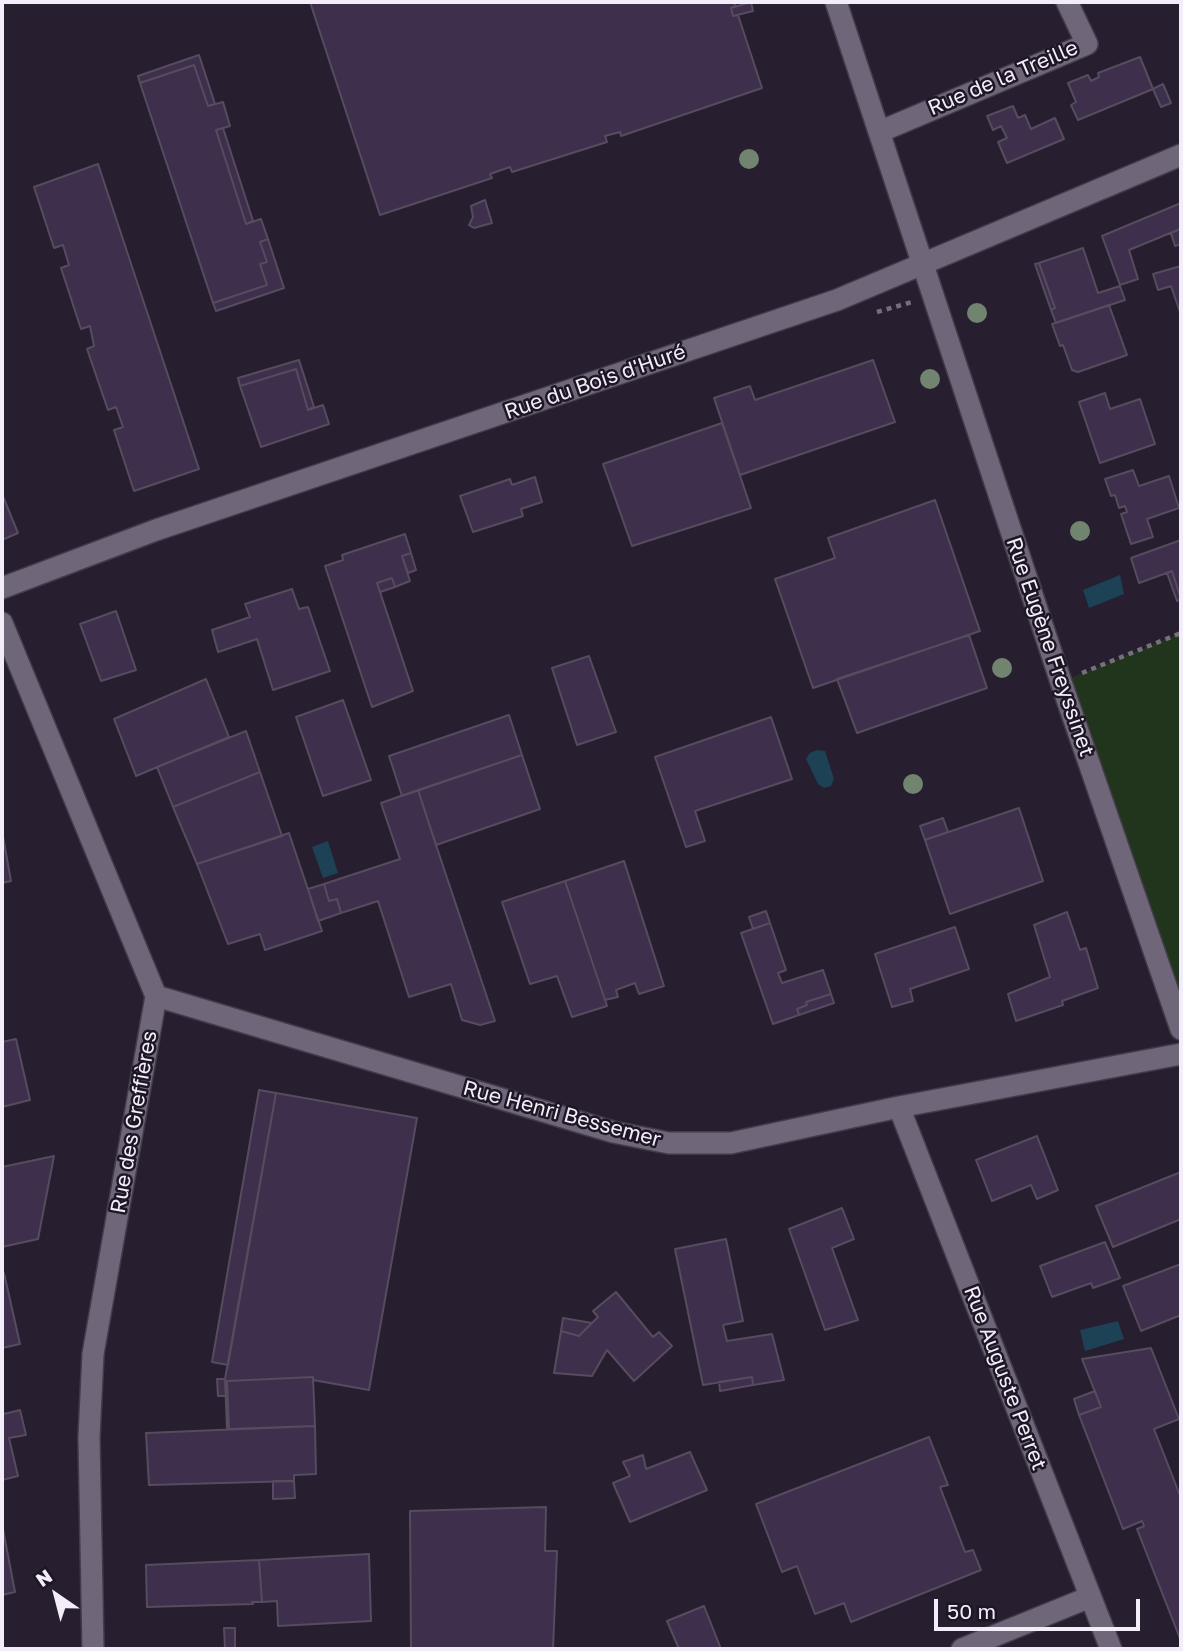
<!DOCTYPE html>
<meta charset="utf-8">
<style>
body{margin:0}
#map{position:relative;width:1183px;height:1651px;overflow:hidden;background:#271f2f;font-family:"Golos Text",sans-serif}
canvas{display:block}
.frame{position:absolute;inset:0;border:4px solid #f2edf8;pointer-events:none}
.north{position:absolute;left:21px;top:1560px;width:70px;height:70px;-webkit-text-stroke:5px #1e1625;paint-order:stroke;rotate:325deg;font-size:19px;font-weight:700;line-height:28px;text-align:center;color:#f2edf8}
.north::after{content:'';display:block;margin:auto;width:24px;height:32px;background:#f2edf8;clip-path:polygon(50% 0,100% 100%,50% 72%,0 100%)}
.scale{position:absolute;left:934px;top:1599px;width:206px;height:32px;box-sizing:border-box;border:4px solid #f2edf8;border-top:0;padding-left:9px;font-size:21px;line-height:24px;white-space:nowrap;color:#f2edf8;-webkit-text-stroke:5px #1e1625;paint-order:stroke}
</style>
<div id="map">
<canvas width="1183" height="1651"></canvas>
<div class="frame"></div>
<div class="north">N</div>
<div class="scale">50 m</div>
</div>
<script>
const context = document.querySelector('canvas').getContext('2d');
context.lineJoin = 'round';
function fill(path, color) { context.fillStyle = color; context.fill(path, 'evenodd'); }
function strokePath(path, color, width, dash) { context.strokeStyle = color; context.lineWidth = width; context.lineCap = dash ? 'butt' : 'round'; context.setLineDash(dash || []); context.stroke(path); }
function label(font, color, halo, rows, align = 'center') {
  context.font = font + ' "Golos Text",sans-serif'; context.lineWidth = 5; context.setLineDash([]); context.textBaseline = 'middle'; context.strokeStyle = halo; context.fillStyle = color; for (const [text, x, y, turn = 0] of rows) {
    context.save(); context.translate(x, y); context.rotate((+turn || 0) * Math.PI / 180); context.textAlign = isNaN(turn) ? turn : align; if (halo) context.strokeText(text, 0, 0); context.fillText(text, 0, 0); context.restore();
  }
}
fill(new Path2D(`
 M1181 633V1029L1061 682Z`), '#21351d');
fill(new Path2D(`
 M1120 575 1124 594 1089 608 1083 590Z
 M817 750 825 751 834 779 831 786 824 788 818 784 806 759 810 753Z
 M328 841 338 873 323 878 312 847Z
 M1118 1321 1124 1339 1085 1351 1080 1330Z`), '#1d4155');
const building = new Path2D(`
 M310 2H734L736 6 731 8 733 16 738 15 762 88 621 136 620 132 605 136 607 142 512 172 510 167 490 174 492 178 380 215Z
 M751 2 753 11 733 16 731 8Z
 M199 55 215 104 208 106 194 65 140 83 138 76Z
 M1140 57 1153 89 1078 120 1071 105 1076 102 1068 83 1088 75 1091 81 1099 77 1098 73Z
 M194 65 208 106 223 102 230 126 216 130 246 224 261 219 268 239 260 242 267 262 260 264 267 285 213 303 140 83Z
 M1163 84 1171 103 1161 107 1153 89Z
 M1013 106 1018 118 1025 115 1031 129 1055 118 1064 139 1007 163 998 142 1007 138 1001 126 993 130 987 116Z
 M223 128 253 221 246 224 216 130Z
 M98 164 199 469 134 491 114 430 123 427 116 407 108 410 87 349 94 346 90 326 81 329 61 268 69 265 63 245 54 248 34 187Z
 M485 200 492 223 474 228 469 225 473 217 471 206Z
 M1181 203V233L1180 229 1129 250 1138 279 1120 285 1102 236Z
 M1180 229 1181 244 1175 246 1171 233Z
 M268 239 284 288 216 311 213 303 267 285 260 264 267 262 260 242Z
 M1083 248 1098 293 1120 286 1125 300 1056 323 1051 310 1055 308 1039 263Z
 M1039 263 1055 308 1051 310 1035 264Z
 M1181 266V315L1171 286 1158 290 1153 274Z
 M1109 305 1127 355 1078 372 1072 370 1063 345 1060 346 1052 324Z
 M299 360 314 407 308 410 296 369 240 386 238 378Z
 M873 360 895 422 740 475 714 398 750 386 755 400Z
 M296 369 308 410 323 405 329 424 261 447 240 386Z
 M1105 393 1110 409 1140 399 1155 444 1100 463 1079 402Z
 M722 423 751 508 632 546 603 464Z
 M1133 470 1139 486 1169 476 1179 508 1147 519 1153 537 1131 544 1121 514 1127 512 1125 506 1119 508 1115 495 1111 496 1105 479Z
 M535 477 542 502 521 509 523 516 473 532 460 496 510 479 512 485Z
 M2 494 18 533 2 540Z
 M935 500 980 631 813 688 775 579 835 558 828 538Z
 M405 534 411 553 402 556 410 581 395 587 392 578 377 583 413 691 372 707 325 566 343 560 342 555Z
 M1181 540V599L1172 571 1139 583 1131 558Z
 M411 553 416 570 408 573 402 556Z
 M1172 571 1181 599 1177 601 1167 573Z
 M392 578 395 587 380 592 377 583Z
 M292 589 299 609 308 607 330 671 273 690 257 639 218 652 212 630 250 617 245 604Z
 M116 611 136 670 101 681 80 624Z
 M969 635 987 688 857 733 837 679Z
 M589 656 616 732 577 745 552 668Z
 M206 679 229 737 136 776 114 719Z
 M343 700 371 780 323 796 296 717Z
 M509 715 522 755 402 796 389 756Z
 M771 717 792 779 695 811 705 841 686 847 655 757Z
 M246 731 260 772 173 807 157 767Z
 M522 755 540 809 436 845 418 790Z
 M260 772 282 836 197 864 173 807Z
 M418 790 436 845 495 1021 480 1025 462 1020 451 984 409 997 378 901 341 913 337 899 329 901 324 884 400 859 381 803Z
 M1019 808 1043 881 950 914 925 840Z
 M943 818 948 832 925 840 920 826Z
 M2 831 11 881 2 883Z
 M289 833 322 931 265 950 260 934 228 944 197 864Z
 M624 861 664 986 639 994 635 983 616 990 618 997 605 1000 565 881Z
 M565 881 607 1006 572 1017 557 976 530 984 502 902Z
 M324 884 329 901 337 899 341 913 318 921 308 889Z
 M766 911 770 923 753 929 749 917Z
 M1067 912 1080 950 1086 948 1098 988 1062 1001 1063 1005 1016 1021 1008 994 1050 977 1034 925Z
 M770 923 786 970 778 973 782 983 823 970 831 994 806 1002 807 1005 797 1009 799 1015 773 1024 741 933Z
 M955 927 969 969 910 989 913 1001 892 1007 875 954Z
 M831 994 834 1003 799 1015 797 1009 807 1005 806 1002Z
 M16 1039 30 1100 2 1107V1042Z
 M259 1090 276 1093 228 1365 212 1362Z
 M276 1093 417 1118 369 1390 313 1380V1377L227 1381 229 1429H227L225 1379Z
 M1037 1136 1058 1190 1037 1199 1031 1185 992 1201 976 1160Z
 M54 1156 38 1239 2 1247V1167Z
 M1181 1172V1219L1113 1247 1096 1206Z
 M842 1208 854 1239 832 1248 858 1320 825 1330 789 1229Z
 M726 1239 743 1321 723 1325 727 1341 772 1334 784 1380 753 1385 752 1377 703 1385 675 1249Z
 M1105 1242 1120 1278 1093 1288 1091 1283 1052 1297 1040 1266Z
 M1181 1264V1315L1141 1331 1123 1286Z
 M2 1273H4L20 1344 2 1348Z
 M616 1292 653 1337 659 1332 672 1346 634 1381 607 1350 592 1376 554 1373 561 1331 579 1336 598 1317 593 1311Z
 M563 1318 592 1323 579 1336 561 1331Z
 M1151 1348 1179 1419 1154 1429 1181 1498V1641L1137 1529 1144 1526 1142 1521 1123 1529 1079 1415 1101 1407 1082 1359Z
 M313 1377 315 1426 229 1429 227 1381Z
 M752 1377 753 1385 720 1391 719 1382Z
 M217 1379H225L226 1396H218Z
 M1095 1391 1101 1407 1079 1415 1074 1399Z
 M2 1409 4 1414 20 1410 26 1435 9 1438 18 1476 2 1480Z
 M315 1426 316 1474 294 1475V1481L149 1485 146 1433Z
 M929 1437 948 1485 940 1487 965 1552 973 1550 981 1570 851 1622 844 1603 815 1614 797 1566 782 1572 756 1504Z
 M690 1452 707 1490 630 1522 613 1483 630 1476 623 1462 643 1455 646 1469Z
 M273 1481H294L295 1498 273 1499Z
 M546 1507 545 1551H557L553 1649H411L410 1511Z
 M2 1524 15 1592 2 1595Z
 M369 1554 371 1621 278 1626 277 1601 262 1602 259 1560Z
 M259 1560 262 1602H252L253 1604 147 1607 146 1565Z
 M704 1606 721 1649H679L667 1621Z
 M224 1628H235V1649H225Z`);
fill(building, '#3e2f4d');
strokePath(building, '#554c5e', 2);
const street = new Path2D(`
 M836 2 1061 682 1181 1029
 M879 132 1087 44 1067 2
 M2 623 156 996 93 1354 89 1437 93 1649
 M156 996 613 1132 669 1143H731L899 1107 1181 1054
 M899 1107 1111 1649
 M962 1649 1090 1597`);
const secondary = new Path2D(`
 M2 588 156 530 837 300 1181 155`);
strokePath(street, '#423b48', 24);
strokePath(secondary, '#423b48', 24);
strokePath(new Path2D(`
 M877 312 912 302
 M1082 673 1181 633`), '#766f7e', 4.5, [5, 5]);
strokePath(street, '#6f6679', 21);
strokePath(secondary, '#6f6679', 21);
context.fillStyle = '#70846f';
for (const [x, y] of [
 [749,159],
 [977,313],
 [930,379],
 [1080,531],
 [1002,668],
 [913,784]
]) { context.beginPath(); context.arc(x, y, 10, 0, 2 * Math.PI); context.fill(); }
label('21px', '#f2edf8', '#1e1625', [
 ["Rue de la Treille",1003,78,-23],
 ["Rue du Bois d'Huré",595,382,-19],
 ["Rue Eugène Freyssinet",1050,647,71],
 ["Rue Henri Bessemer",562,1114,15],
 ["Rue des Greffières",134,1122,-80],
 ["Rue Auguste Perret",1005,1378,69]
]);
</script>
